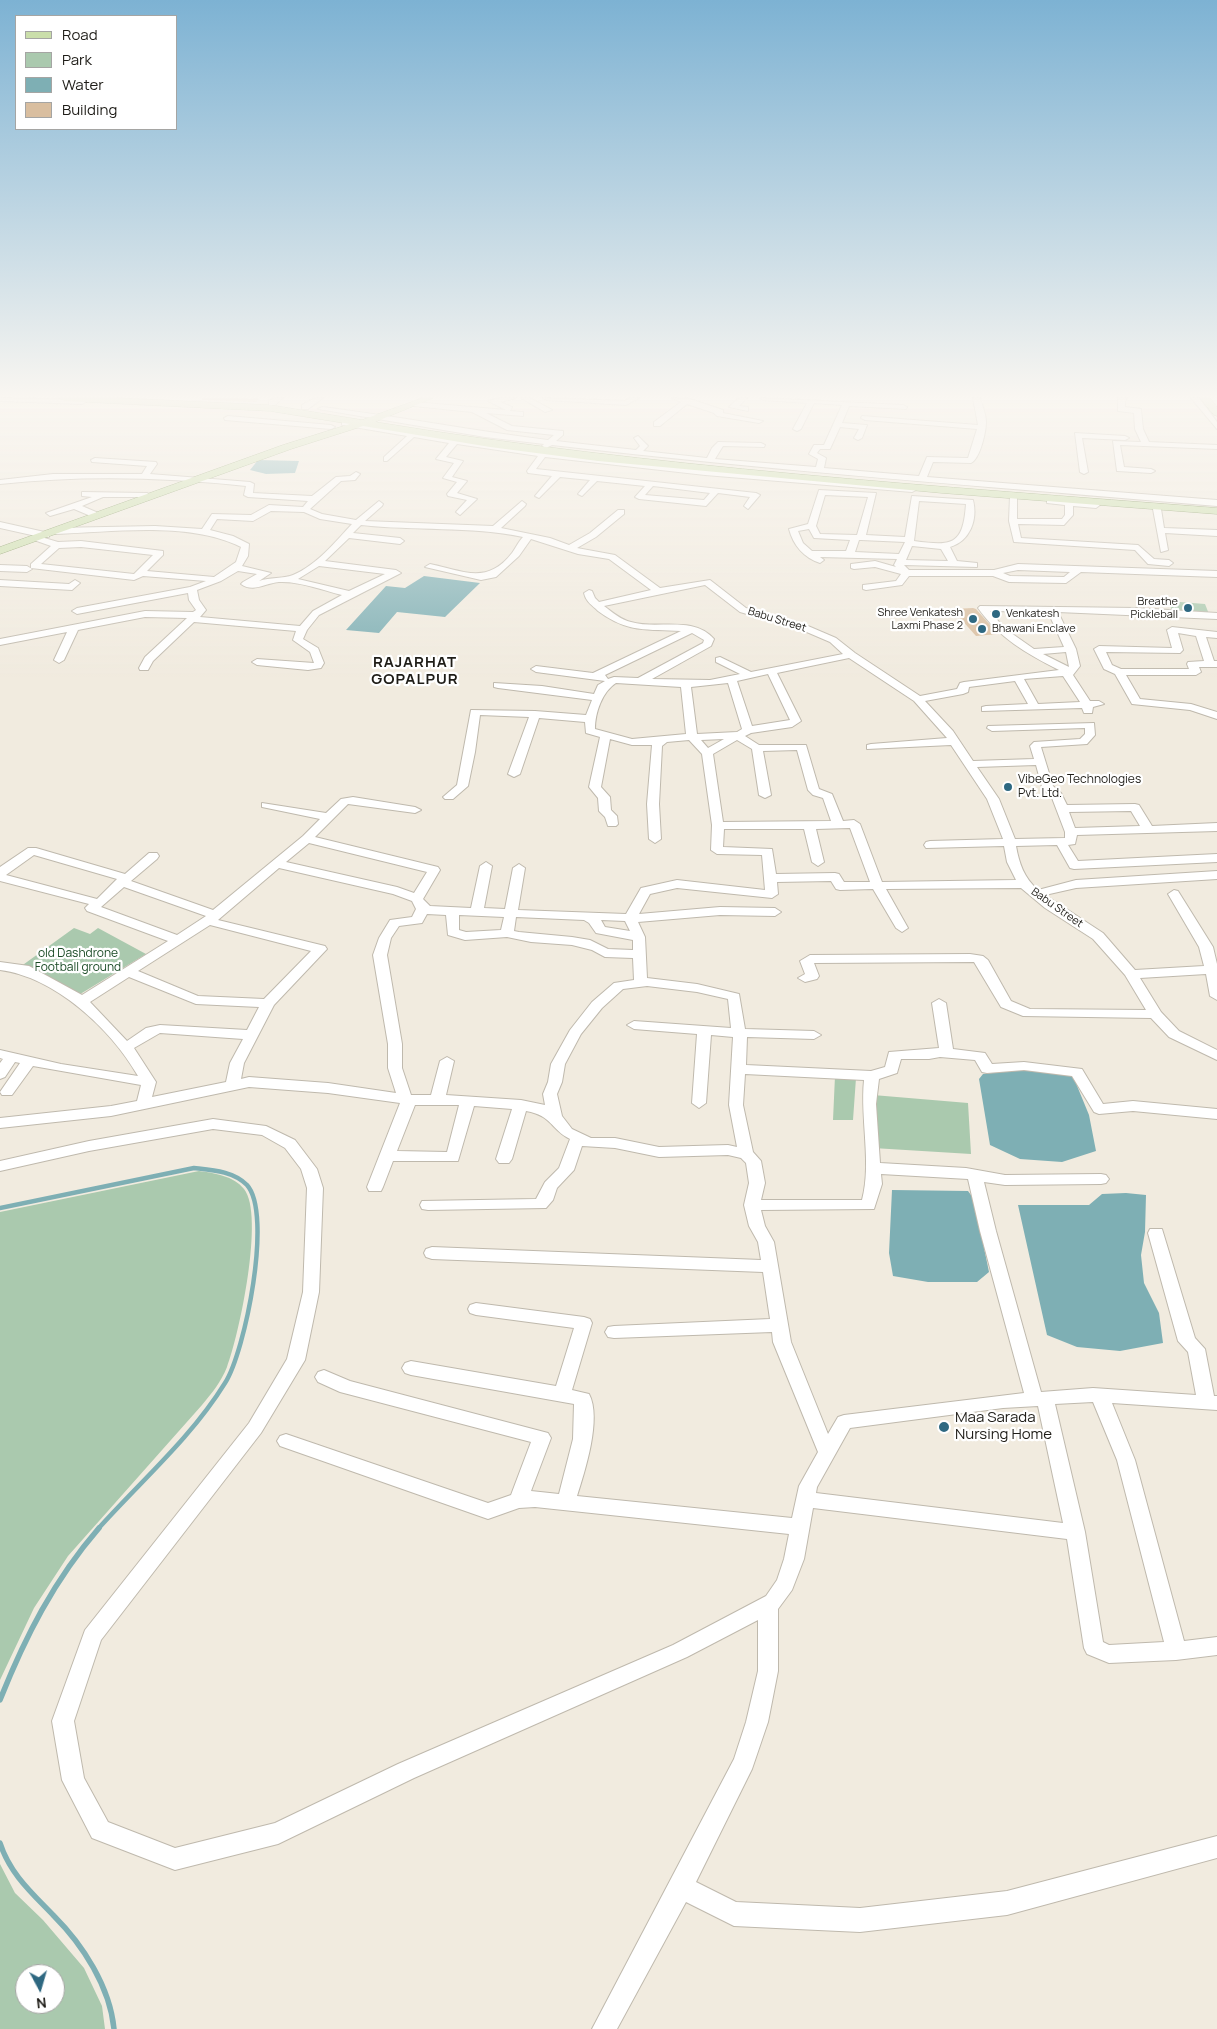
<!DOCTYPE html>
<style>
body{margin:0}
#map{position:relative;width:1217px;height:2029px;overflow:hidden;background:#f1ebdf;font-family:Manrope,sans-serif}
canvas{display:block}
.legend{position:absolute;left:15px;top:15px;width:162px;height:115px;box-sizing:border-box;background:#fff;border:1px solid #a5a5a3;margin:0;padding:6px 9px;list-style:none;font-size:15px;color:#1f1d18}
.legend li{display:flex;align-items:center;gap:10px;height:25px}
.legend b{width:25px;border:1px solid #a5a5a3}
.north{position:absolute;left:15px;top:1964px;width:50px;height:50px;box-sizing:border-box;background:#fff;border:1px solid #a5a5a3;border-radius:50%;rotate:174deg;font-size:14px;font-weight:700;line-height:20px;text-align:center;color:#1f1d18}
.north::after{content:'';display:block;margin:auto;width:18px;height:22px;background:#2e6881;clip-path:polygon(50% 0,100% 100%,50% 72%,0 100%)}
</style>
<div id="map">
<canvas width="1217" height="2029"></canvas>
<ul class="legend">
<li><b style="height:6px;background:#cadeaa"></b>Road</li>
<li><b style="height:14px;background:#aac9ae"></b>Park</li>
<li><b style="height:14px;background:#7eafb4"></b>Water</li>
<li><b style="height:14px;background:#d9be9f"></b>Building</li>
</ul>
<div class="north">N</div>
</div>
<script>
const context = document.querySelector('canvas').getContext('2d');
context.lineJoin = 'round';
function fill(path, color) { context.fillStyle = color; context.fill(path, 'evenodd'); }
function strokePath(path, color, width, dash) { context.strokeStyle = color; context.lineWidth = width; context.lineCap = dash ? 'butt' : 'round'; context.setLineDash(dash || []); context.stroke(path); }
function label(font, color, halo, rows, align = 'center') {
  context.font = font + ' Manrope,sans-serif'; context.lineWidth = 4.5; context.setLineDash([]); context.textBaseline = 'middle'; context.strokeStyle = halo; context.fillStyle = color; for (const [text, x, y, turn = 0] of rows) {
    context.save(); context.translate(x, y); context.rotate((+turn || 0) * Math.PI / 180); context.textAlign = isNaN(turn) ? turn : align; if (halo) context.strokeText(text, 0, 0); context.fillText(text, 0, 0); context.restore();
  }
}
fill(new Path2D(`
 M1168 601 1205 604 1209 614 1172 611Z
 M74 928 90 934 98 928 146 954 77 996 20 967Z
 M835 1076 856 1078 853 1120H833Z
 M873 1095 968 1103 971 1154 873 1148Z
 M199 1171C214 1173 234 1176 244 1189 265 1215 239 1336 227 1367 221 1382 212 1393 202 1405L68 1556 34 1608 0 1680V1212Z
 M0 1864 15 1893 43 1920 84 1968 102 2006 105 2029H0ZM25 1974H55V2004H25Z`), '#aac9ae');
fill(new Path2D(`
 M258 460 299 461 295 473 266 474 250 470Z
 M424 576 480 583 445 617 397 612 379 633 346 630 386 586 405 588Z
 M1021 1070 1073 1076 1089 1115 1096 1151 1062 1162 1020 1159 990 1145 979 1079 983 1074Z
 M892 1190 968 1191 974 1199 989 1272 977 1282H928L893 1276 889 1253Z
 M1126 1193 1146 1195 1145 1232 1141 1255 1144 1283 1159 1313 1163 1343 1120 1351 1077 1347 1047 1335 1018 1205H1089L1102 1194Z`), '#7eafb4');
strokePath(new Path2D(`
 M0 1208 194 1168C212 1170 233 1171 247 1185 273 1214 245 1352 225 1383 191 1438 141 1481 98 1529`), '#7eafb4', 4.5);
strokePath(new Path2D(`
 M0 1700C25 1637 54 1580 99 1528
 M0 1843C10 1874 32 1893 54 1916 83 1945 110 1987 114 2029`), '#7eafb4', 5.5);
fill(new Path2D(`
 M202 398H233L259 399 256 402 202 400Z
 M973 608 976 609 998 634 976 636 952 609Z`), '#d9be9f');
const minor = new Path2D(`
 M0 398 82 400 86 402 82 404 0 401Z
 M275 398H283L275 405H269V401Z
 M315 398H323L308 409H302V405Z
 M500 398H516L500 402 512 407 510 411 523 412V416L486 413 512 426 563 431V435L556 441 636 450 640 446 634 438 638 436 648 446 643 451 707 458 712 448 718 442 761 443 765 445 764 447 723 446 715 459 816 467 818 459 809 454 814 445H824L842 405 814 403 801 429 797 431 793 429 807 403 763 400 760 398 903 405 907 407 906 409 849 406 842 423 867 425 862 438 858 440 854 438 859 429 840 427 830 449H820L817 453 826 458 824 468 919 476 927 457 968 458 977 429 865 420 861 418 862 416 978 425 973 398H980C982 405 986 414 986 422 986 432 980 459 971 463L933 462 927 477 1217 500V506C994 487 773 471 552 445L546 448 542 446 544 444 485 437 318 409 322 407C398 416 472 431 548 440L554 435 507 430 472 412 414 406 410 404 414 402 506 410 488 401Z
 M521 398H530L552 410 545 412Z
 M543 398 625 401 630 398H639L626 405 547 400Z
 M672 398 690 399 723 410V413L763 421 759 423 717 416 714 413 687 404 660 426H654V422L681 402Z
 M739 398H747L739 406 748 407V411L729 407Z
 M1118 398H1127L1125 401V407L1141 409 1143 429 1149 442 1217 445V449L1120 445 1124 467 1151 469 1155 471 1151 473 1117 471 1113 441 1141 442 1135 429 1134 413 1118 411Z
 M1191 398H1199L1217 422V429Z
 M228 416 331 425 335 427 331 429 225 420 224 418Z
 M345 421 580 457 912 488 916 490 912 492 705 475 545 457 536 469 756 493 760 495 748 509 744 506 750 497 718 493 706 506 639 499 635 497 645 486 597 481 582 496 578 494 590 480 560 477 539 498 535 496 552 476 528 473 527 471 538 456 457 444 446 457 463 461 452 477 467 481 457 493 477 499 460 515 456 512 467 500 448 496 447 494 457 482 443 478 454 463 436 459 449 443 414 437 387 461H384V457L407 436 342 425V421ZM653 486 710 493 704 500 645 495Z
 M1075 433 1125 436 1129 438 1125 440 1082 438 1088 472 1084 474 1080 472Z
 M95 458 156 462 157 464 150 474 250 482 254 484 253 493 312 496 336 477 350 476 356 472 360 474 355 480 341 481 310 509 322 514 356 520 379 501 383 504 382 506 365 521 493 526 522 501 526 504 525 506 501 528 550 538 569 545 590 533 618 510H624V514L596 537 577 548 615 555 660 588 710 580 746 608 808 626 836 638 855 653 920 696 957 689 960 683 964 682 1059 670C1027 654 999 638 978 608L980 606 1137 608 1217 613V619L1058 612 1076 649 1080 666 1073 675 1090 701H1099L1104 704 1093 707 1092 713H1084L1082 708 982 711V707L986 706 1028 704 1015 681 969 687 968 692 963 694 925 701 953 731 973 761 1034 759 1030 746 1034 742 1080 739 1085 734V728L992 731 987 728 988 726 1094 723 1095 735 1087 744 1041 747 1053 786 1061 793 1067 805 1135 804 1139 805 1152 826 1217 823V831L1077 835 1075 844 1068 845 1078 861 1217 854V862L1074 869 1070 868 1057 845 1016 846C1019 863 1024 878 1038 890L1076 880 1217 871V879L1076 888 1045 895 1103 933 1135 970 1204 966 1199 947 1168 894 1174 890 1178 891 1213 947 1217 964V1000L1210 996 1206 974 1140 978 1161 1012 1179 1031 1217 1050V1060L1169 1037 1151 1018 1023 1016 1001 1007 974 962 814 963 819 976 817 979 805 982 798 978 805 974 800 961 810 955 970 954 983 956 988 960 1011 1001 1030 1009 1146 1010 1125 975 1093 939 1045 908 1021 888 886 889 908 928 902 932 896 928 873 889 840 890 836 889 831 881 777 882 778 894 772 898 677 888 650 894 639 914 720 907 775 908 781 912 775 916 720 915 638 922 645 937 647 978 697 984 739 994 745 1029 814 1031 821 1035 814 1039 747 1037 746 1065 871 1071 885 1067 889 1052 939 1048 932 1003 939 999 946 1003 953 1049 985 1053 992 1064 1024 1062 1082 1069 1103 1104 1133 1101 1217 1109V1119L1133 1111 1099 1114 1094 1112 1072 1076 1024 1070 987 1073 982 1072 975 1060 940 1057 929 1059H901L897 1073 879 1079 876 1104 880 1163 966 1168 1005 1175 1101 1174 1106 1175 1109 1179 1106 1183 1101 1184 1005 1185 984 1182 996 1231 1041 1392 1093 1388 1196 1395 1188 1352 1178 1341 1148 1233 1150 1229H1162L1195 1338 1205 1349 1214 1396H1217V1410L1112 1403 1135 1460 1184 1641 1217 1637V1655L1176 1660 1109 1663 1087 1654 1084 1648 1067 1539 813 1508 804 1559 792 1590 778 1609V1671L768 1722 752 1769 696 1882 736 1902 860 1908 1007 1891 1217 1836V1858L1007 1915 860 1932 734 1926 686 1902 617 2029H592L734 1759 746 1722 758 1671V1620L687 1657 414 1778 278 1844 175 1870 92 1838 62 1780 52 1721 85 1630 249 1423 287 1359 303 1292 307 1188 301 1169 285 1148 262 1135 213 1129 89 1151 0 1171V1161L89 1141 213 1119 266 1126 295 1140 317 1169 323 1188 319 1292 305 1360 261 1433 101 1640 74 1721 84 1778 108 1822 175 1848 275 1823 398 1764 673 1645 766 1596 777 1580 784 1559 789 1534 535 1507 519 1508 488 1519 280 1446 277 1441 280 1436 286 1434 488 1503 511 1495 531 1442 340 1392 318 1382 315 1377 318 1372 324 1370 350 1381 548 1433 551 1438 531 1491 559 1494 573 1439 574 1404 411 1375 405 1373 402 1368 405 1363 411 1361 556 1386 574 1328 476 1315 470 1313 468 1309 470 1305 476 1303 584 1317 590 1319 592 1323 572 1390 589 1394C602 1418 585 1471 577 1496L792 1518 799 1486 818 1452 773 1342 772 1332 614 1338 608 1337 605 1332 608 1327 614 1326 770 1319 763 1272 432 1259 426 1257 424 1253 426 1249 432 1247 761 1260 758 1242 749 1226 744 1205 749 1183 746 1163 741 1158 728 1155 659 1157 615 1148 582 1146 574 1170 557 1188 553 1200 546 1208 428 1210 422 1209 420 1205 422 1201 536 1199 545 1182 559 1168 570 1139C550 1129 553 1116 526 1111L512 1159 509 1163H499L496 1159 512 1109 474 1106 458 1161H393L383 1187 381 1191H369L367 1187 400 1103 328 1093 249 1087 111 1116 0 1128V1118L111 1106 137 1101 141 1085 33 1066 12 1095H2L0 1092 20 1063 15 1062 5 1077 0 1079V1063L3 1059 0 1058V1050L61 1064 138 1076C111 1029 55 977 0 970V962L29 966 82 995 168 941 87 911 85 908 89 904 0 881V867L28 848H36L125 874 149 853H157L159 856 157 859 131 881 213 910 303 836 320 819 262 807V803L326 813 341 799 353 797 415 807 421 810 415 813 348 804 315 837 438 867 440 870 423 899 430 906 471 908 480 866 486 862 492 866 484 908 505 909 513 868 519 864 525 868 518 910 626 914 641 888 677 880 765 890 762 855 717 854 711 850 712 825 702 754 689 740 667 742 662 746 659 804 661 839 655 843 649 839 647 804 652 745H632L610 739 601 787 610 797 611 810 617 816 618 824 616 826H608L605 817 599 811 598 798 589 787 600 737 586 733 585 722 539 718 520 774 514 777 508 774 529 717 480 715 475 752 468 786 453 799H445L443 797 457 785 471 710 535 711 586 715 592 700 498 688 494 687V683L542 686 594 694 598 685 605 681 536 672 531 669 536 666 593 673 681 631C648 629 627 633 598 611 592 605 586 602 584 593L589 590 592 591 595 598 599 602 651 590 609 559 578 554 531 539 519 556 496 577 481 580 425 567 430 564C464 571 487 585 512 553 516 548 518 542 523 537 470 526 414 531 361 525L353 533 400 538 404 541 400 544 349 538 325 561 396 570 401 573 319 615 307 630 303 639 318 648 324 663 321 668 308 670 257 665 252 662 257 659 314 663 310 652 293 640 296 631 194 622 153 661 148 670H140L139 668 145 657 187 618 145 617 78 630 64 660 59 663 54 660 67 632 0 645V639L145 611 193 612 196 610 189 600 188 593 77 614 72 611 77 608 190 587 206 581 143 576 134 580 31 568V564L51 546 34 540 33 538 36 536 0 528V522L49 533V537H41L58 542 81 541 163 551V555L147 571 214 577 236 562 241 547C189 521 113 532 56 534L52 531 56 528 155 526 202 529 212 514 251 515 269 505 303 507 308 501 248 497 244 495 246 486C163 477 82 475 0 484V480L53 474H142L147 466 92 462 91 460ZM271 511 304 512 320 519 352 524C335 542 317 565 293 575 283 579 270 577 259 581L271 573 242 566 248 556 249 544 233 536 210 530 217 519 253 521ZM81 547 153 555 134 574 41 564 59 548ZM319 566 385 574 349 591 298 579ZM238 571 257 574 243 582 241 584C253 593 266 583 279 582 299 581 322 590 342 595L313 611 300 626 200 617 206 610 199 600 197 590 221 581ZM705 585 740 612 802 630 830 642 843 654 751 672 720 657 716 658V662L740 674 710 680 652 679 711 646 714 639C693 615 658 630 631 622 621 620 612 612 604 606ZM990 611 1048 612 1064 647 1034 649 1004 628ZM692 633 704 640 703 643 638 678 614 677 608 679 605 675ZM1066 652 1069 667 1043 654ZM849 658 914 701 947 738 871 744 867 745V749L951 745 987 799 1003 839 930 841 926 842 924 845 926 848 1004 846 1007 862 1016 880 882 882 860 824 854 820 843 821 832 794 819 789 806 745H759L745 736 751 733 792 727 801 721 777 673ZM768 674 790 720 752 726 737 681ZM1063 676 1080 702 1038 704 1024 679ZM616 683 681 687 686 734 632 739 595 729C595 713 602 692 616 683ZM728 683 742 729 737 732 697 734 691 687ZM724 739 708 748 701 740ZM737 740 752 749 759 795 765 798 771 795 763 751 797 750 808 790 813 795 823 798 831 821 723 822 713 754ZM1036 765 1042 787 1052 798 1065 832V838L1015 839 999 799 977 767ZM1131 811 1140 826 1075 828 1069 812ZM850 828 870 882H844L839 874 835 873 776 874 772 849 723 847 724 829H804L812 862 818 866 824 862 816 829ZM309 843 427 872 414 893 397 887 286 862ZM34 855 117 879 97 899 6 875ZM279 868 393 894 412 901 416 909 412 917 390 920 379 938 373 955 388 1044V1068L396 1093 328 1083 249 1077 241 1079 244 1063 274 1005 327 949 325 946 218 920ZM124 887 206 916 177 935 101 907ZM427 914 446 915 448 935 465 940 507 937 531 942 572 945 592 950 605 957 633 958 634 980 614 983 592 1002 570 1030 551 1064 548 1082 543 1094 545 1105 521 1100 446 1095 454 1061 447 1057 440 1061 431 1095H411L402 1068V1044L387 955 391 938 399 926 422 923ZM459 915 504 917 501 930 466 932 459 930ZM516 917 584 920 589 923 596 933 633 940V950L608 949 590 940 572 937 519 932 514 931ZM601 920 625 921 630 931 605 927ZM210 925 311 951 264 999 198 996 138 971ZM129 977 196 1004 259 1007 247 1030 160 1025 146 1028 127 1041 90 1002ZM647 986 697 992 728 999 731 1028 634 1021 627 1025 634 1029 697 1034 692 1103 699 1108 706 1103 711 1035 733 1037 729 1105 737 1147 728 1145 659 1147 615 1138H591L572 1129 562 1116 557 1094 562 1082 565 1064 581 1034 602 1008 623 989ZM160 1033 243 1039 230 1063 226 1082 152 1097 156 1082 134 1048ZM745 1074 864 1080C860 1119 872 1163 862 1200H761L765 1183 761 1161 753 1152 743 1105ZM415 1105H459L447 1152 397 1151ZM881 1174 968 1179 980 1231 1024 1393 844 1415 838 1417 828 1434 791 1342 774 1242 765 1226 761 1210 874 1209 882 1184ZM1093 1402 1117 1460 1164 1642 1109 1645 1103 1642 1085 1532 1055 1404ZM1038 1406 1063 1523 816 1493 817 1487 850 1428 1003 1408Z
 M819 490 876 493 866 535 905 537 912 496 973 500C978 520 970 541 950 547L957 561 977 563V567L904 565 909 570H994L1018 564 1217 571V577L1081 572 1066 583 1009 582 993 576H909L902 585 866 590 863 589V585L896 581 901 574 875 567 854 569 851 568V564L875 561 896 567 894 565 897 559 820 557 824 560 820 563C804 558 793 545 789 529L808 524ZM825 495 868 497 857 535 820 534 816 526ZM919 501 966 504C963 546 952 546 914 541ZM809 529 814 538 850 540 846 551H812L803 543 798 531ZM859 540H861L905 542 899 554 855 552ZM912 546 941 549 948 561 906 560ZM1018 570 1070 572 1064 577 1010 576 1003 573Z
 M82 492 147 493 151 495 147 497H103L82 506 96 512 97 514 93 517 74 509 50 516 46 513 92 497 82 496Z
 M1010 496 1017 498V519H1062L1065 515V505L1047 503V499L1050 498 1096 502 1100 505 1096 508 1073 506V515L1064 525 1018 524 1021 538 1138 545 1154 559 1169 560 1173 563 1169 566 1148 564 1135 550 1014 542 1009 521Z
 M1157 506 1161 509 1164 528 1217 530V536L1165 533 1168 550 1161 552 1153 509Z
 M0 565 27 566 32 569 27 572 0 571Z
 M0 580 69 584 75 580 80 583 72 590 0 586Z
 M1172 627 1217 632V638L1206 637 1214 661H1217V667H1199L1201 672 1196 675H1126L1140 699 1191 704 1217 712V719L1190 710 1132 704 1115 674 1104 669 1094 649 1099 646 1172 648 1167 630ZM1178 633 1196 636 1204 661 1188 662 1187 664 1189 669H1121L1112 665 1106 652 1180 653 1183 650Z`);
const major = new Path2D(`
 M59 398H115L270 405 362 420 422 398H433L375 422C654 468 936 486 1217 508V514L942 493 598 461 490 447 363 426 291 449 0 554V547L283 445 350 424 270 411 64 401Z
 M1200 398H1210L1217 407V416L1214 415Z`);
strokePath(minor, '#bfb9ad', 2);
strokePath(major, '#778c52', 1);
fill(minor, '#fff');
fill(major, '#cadeaa');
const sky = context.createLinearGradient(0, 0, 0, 682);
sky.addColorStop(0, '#7db2d3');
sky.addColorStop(0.58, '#f9f6f1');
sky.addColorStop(1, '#f9f6f100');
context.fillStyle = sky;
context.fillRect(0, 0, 1217, 682);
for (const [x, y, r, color] of [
 [1188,608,5,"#2e6881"],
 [996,614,5,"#2e6881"],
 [973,619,5,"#2e6881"],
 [982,629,5,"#2e6881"],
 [1008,787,5,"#2e6881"],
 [944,1427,6,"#2e6881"]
]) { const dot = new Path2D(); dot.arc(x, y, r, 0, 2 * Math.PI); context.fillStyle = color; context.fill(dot); strokePath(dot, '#fff', 2); }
label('11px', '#1f1d18', '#fff', [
 ["Breathe",1178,602],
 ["Pickleball",1178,615],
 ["Shree Venkatesh",963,613],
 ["Laxmi Phase 2",963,626],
 ["Venkatesh",1006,614,"left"],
 ["Bhawani Enclave",992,629,"left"]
], 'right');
label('11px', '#1f1d18', '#fff', [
 ["Babu Street",777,620,17],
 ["Babu Street",1057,908,35]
]);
label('12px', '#1f1d18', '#fff', [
 ["VibeGeo Technologies",1018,780],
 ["Pvt. Ltd.",1018,794]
], 'left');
label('12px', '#1b4b26', '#fff', [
 ["old Dashdrone",78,954],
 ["Football ground",78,968]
]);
context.letterSpacing = '1px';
label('bold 15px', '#1f1d18', '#fff', [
 ["RAJARHAT",415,663],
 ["GOPALPUR",415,680]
]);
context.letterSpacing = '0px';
label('15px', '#1f1d18', '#fff', [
 ["Maa Sarada",955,1418],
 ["Nursing Home",955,1435]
], 'left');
</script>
